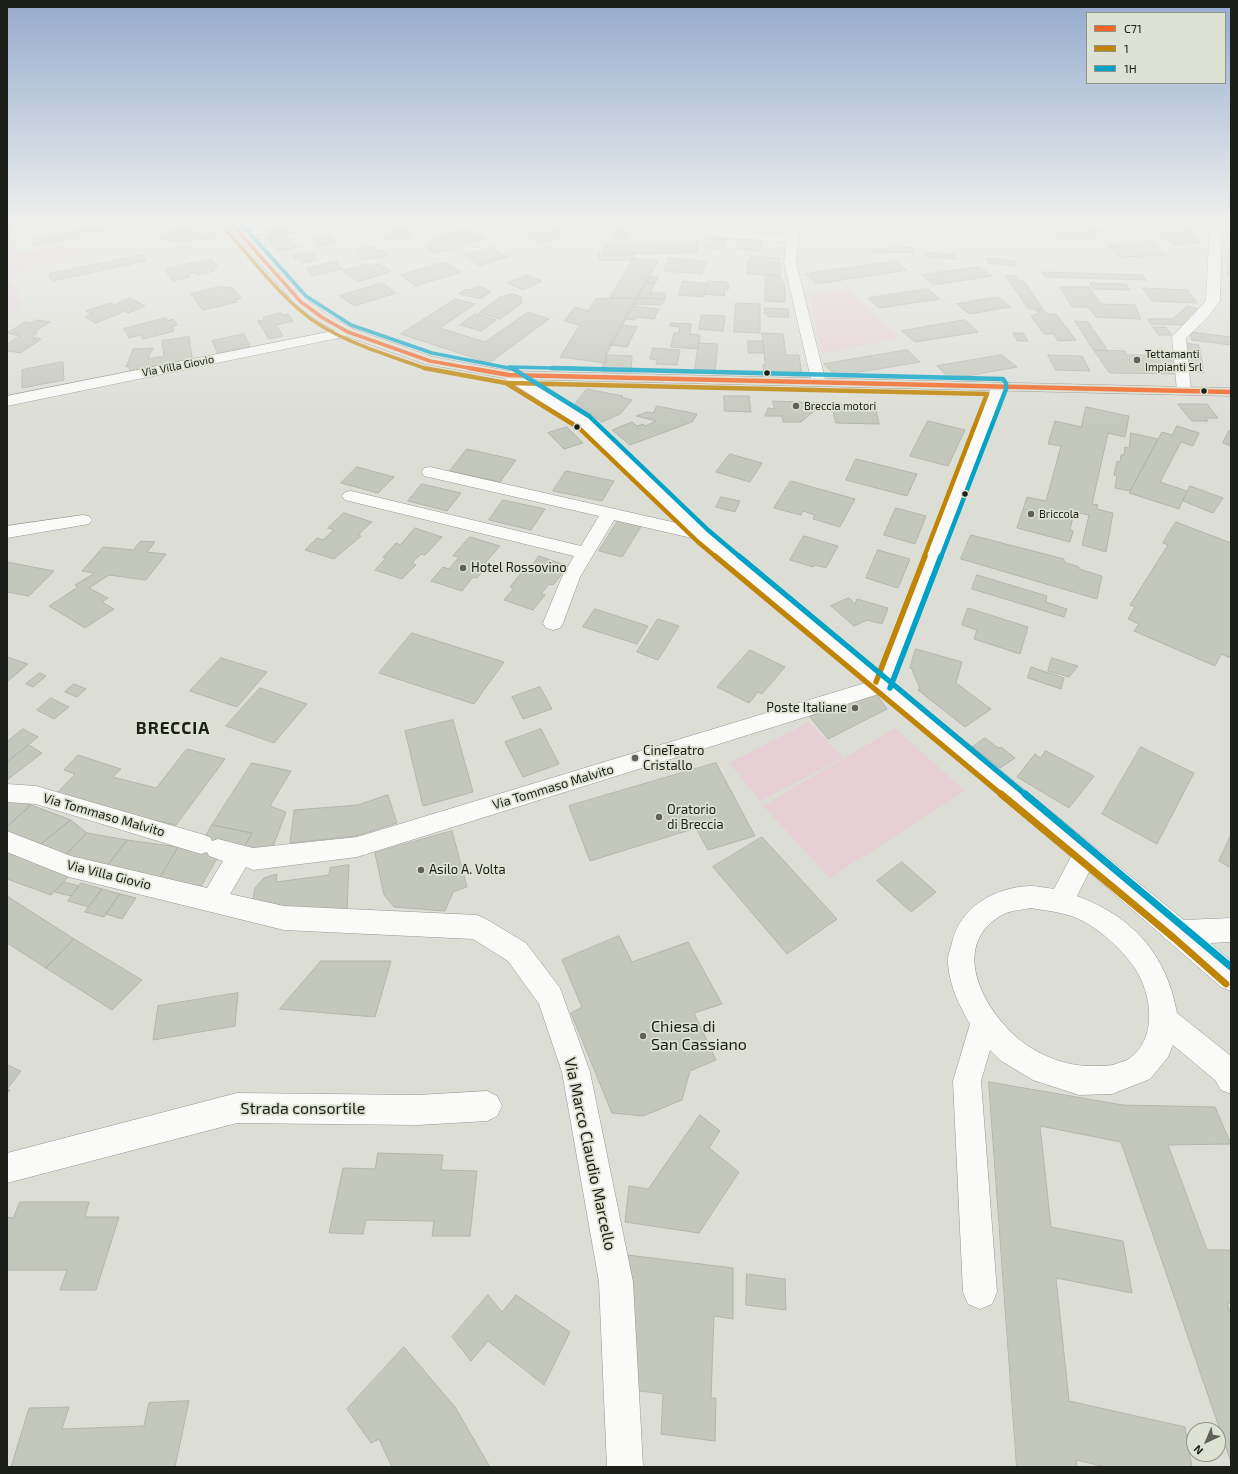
<!DOCTYPE html>
<style>
body{margin:0}
#map{position:relative;width:1238px;height:1474px;overflow:hidden;background:#dcded6;font-family:"Exo 2",sans-serif}
canvas{display:block}
.frame{position:absolute;inset:0;border:8px solid #1c1e18;pointer-events:none}
.legend{position:absolute;left:1086px;top:12px;width:140px;height:72px;box-sizing:border-box;background:#dde2d2;border:1px solid #909488;margin:0;padding:5px 7px;list-style:none;font-size:12px;color:#1c1e18}
.legend li{display:flex;align-items:center;gap:8px;height:20px}
.legend b{width:20px;border:1px solid #909488}
.north{position:absolute;left:1186px;top:1422px;width:40px;height:40px;box-sizing:border-box;background:#dde2d2;border:1px solid #909488;border-radius:50%;rotate:224deg;font-size:11px;font-weight:700;line-height:16px;text-align:center;color:#1c1e18}
.north::after{content:'';display:block;margin:auto;width:14px;height:18px;background:#5f615a;clip-path:polygon(50% 0,100% 100%,50% 72%,0 100%)}
</style>
<div id="map">
<canvas width="1238" height="1474"></canvas>
<div class="frame"></div>
<ul class="legend">
<li><b style="height:5px;background:#f26522"></b>C71</li>
<li><b style="height:5px;background:#c08406"></b>1</li>
<li><b style="height:5px;background:#01a2c5"></b>1H</li>
</ul>
<div class="north">N</div>
</div>
<script>
const context = document.querySelector('canvas').getContext('2d');
context.lineJoin = 'round';
function fill(path, color) { context.fillStyle = color; context.fill(path, 'evenodd'); }
function strokePath(path, color, width, dash) { context.strokeStyle = color; context.lineWidth = width; context.lineCap = dash ? 'butt' : 'round'; context.setLineDash(dash || []); context.stroke(path); }
function label(font, color, halo, rows, align = 'center') {
  context.font = font + ' "Exo 2",sans-serif'; context.lineWidth = 3.5; context.setLineDash([]); context.textBaseline = 'middle'; context.strokeStyle = halo; context.fillStyle = color; for (const [text, x, y, turn = 0] of rows) {
    context.save(); context.translate(x, y); context.rotate((+turn || 0) * Math.PI / 180); context.textAlign = isNaN(turn) ? turn : align; if (halo) context.strokeText(text, 0, 0); context.fillText(text, 0, 0); context.restore();
  }
}
fill(new Path2D(`
 M7 238 13 239 14 250 20 254 63 246 83 252 19 274 11 281 20 291 16 297 23 304 7 316Z
 M849 289 901 338 822 354 808 292Z
 M809 722 843 758 761 801 729 763Z
 M895 728 965 791 830 878 763 806Z`), '#e6d0d6');
strokePath(new Path2D(`
 M7 237 12 220`), '#b89da6', 4);
const building = new Path2D(`
 M26 220H89L31 231Z
 M366 220 365 229 268 234 269 229 288 227 289 223Z
 M416 220 428 226 409 233 397 227Z
 M525 220H541L561 231 557 232 563 236 542 243 510 224Z
 M648 220H672L669 224 647 221Z
 M699 220H718L716 225 698 224Z
 M763 220H785L782 228 760 225Z
 M120 222 124 228 34 246 31 240Z
 M1089 222 1104 236 1057 238 1045 226Z
 M625 223 639 226 625 240 610 237Z
 M1181 223 1197 236H1192L1201 243 1174 245 1150 225Z
 M179 227H188L193 232H215L217 234 206 240 164 241 161 236Z
 M401 229 412 234 393 241 381 236Z
 M457 231H473L486 238 434 254 428 250 430 240Z
 M285 234 298 247 278 251 266 238Z
 M332 236 336 243 318 246 310 239Z
 M707 236 720 237V239H727L725 249 704 248Z
 M737 238 761 241 760 251 736 249Z
 M691 240H699L697 253 604 254V244H691Z
 M1150 241 1167 255 1120 257 1106 245 1123 244 1121 242Z
 M1230 241H1231V276L1228 275Z
 M373 247 376 251 382 250 386 256 363 260 356 250Z
 M491 247 508 257 480 266 464 255Z
 M911 248 914 252 873 253 871 249Z
 M311 252 317 260 303 263 300 259 295 260 292 255Z
 M926 252 956 255V259L925 256Z
 M634 253 633 260H599V254Z
 M143 255 146 261 52 281 49 274Z
 M751 256 780 258V276L747 274 748 261H750Z
 M634 258 658 261 637 298H610Z
 M669 258 707 261 702 274 664 271Z
 M988 258 1016 261V266L988 263Z
 M212 259 218 267 213 268 215 271 197 275 195 272 188 274 190 277 172 281 165 269Z
 M336 261 342 269 312 276 307 269Z
 M896 261 907 270 816 284 806 274Z
 M446 262 461 272 415 286 401 275Z
 M367 264 370 266 379 264 391 271 358 282 343 271Z
 M979 267 992 276 933 285 922 275Z
 M1042 272 1142 275 1146 280 1045 277Z
 M527 275 542 281 523 290 508 283Z
 M766 275 780 276 785 287V302L765 301Z
 M649 276 659 277 655 283 646 282Z
 M1006 276H1016L1020 281H1024L1043 309H1029Z
 M683 281 707 284 704 297 679 295Z
 M708 281 727 282 726 285H729L728 290 725 289 724 296 704 294Z
 M646 282 655 283 650 293H665V299L637 298Z
 M382 283 396 293 354 306 340 296Z
 M1090 283 1126 284 1130 290 1094 289Z
 M224 286 226 288 232 287 241 298 235 300 237 302 203 310 191 294Z
 M479 286 491 292 480 299 459 294 466 289 470 290Z
 M1060 287H1089L1101 304 1135 305 1141 319 1096 317 1088 307H1073Z
 M1143 288 1187 290 1197 303 1152 301Z
 M928 289 940 299 879 308 868 298Z
 M513 294 521 297 522 303 500 319 479 313 500 297Z
 M998 297 1011 307 969 314 957 304Z
 M130 298 145 306 128 313 125 311 96 323 85 317 92 314 86 311 110 303 114 305Z
 M637 298 606 355V363L560 357 580 325 564 321 575 307 588 311 596 299Z
 M637 298 665 299 661 305 633 304Z
 M456 299 475 304 440 328 485 342 528 312 549 319 489 363 401 334Z
 M736 303 760 304V333L734 332Z
 M632 306 659 309 654 319 637 317 635 320 625 319Z
 M1188 306 1201 310 1185 325 1151 324 1148 319H1172Z
 M765 308 788 309 789 317H768V314H765Z
 M1036 310H1044L1047 314H1056L1076 340 1058 341 1054 334H1044L1031 316 1039 314Z
 M281 313 283 315 288 314 293 321 276 325 283 336 269 339 258 321 264 320 263 318Z
 M475 314 496 320 481 331 460 325Z
 M702 315 725 316 723 331 699 329Z
 M166 318 167 321 173 319 177 325 172 327 174 331 143 339 140 335 129 338 124 329Z
 M37 320 50 322 34 332 37 333 31 337 41 339 20 353 10 351 7 352V344L20 336 7 333 25 322 31 323Z
 M965 320 978 332 915 342 902 331Z
 M1075 321 1088 322 1108 351 1094 350Z
 M671 323 691 324 690 334 700 335 698 349 671 347 674 333H679L680 327 670 326Z
 M622 325 637 327 627 347 611 345Z
 M1153 327H1166L1172 335H1159Z
 M1190 332 1231 337V345L1192 340Z
 M762 333 783 334 786 355H799L802 376 764 375 763 365H765Z
 M1013 333H1023L1028 341H1018Z
 M244 334 251 349 219 356 212 341Z
 M189 337 193 363 130 374 129 366 126 367 133 349 153 348 148 359 164 356 162 341Z
 M748 341H763L764 353H749Z
 M699 343 718 344 715 371 695 369Z
 M1184 343 1199 345 1204 373 1190 371Z
 M653 348 680 350 677 365 656 364 657 360 650 359Z
 M907 350 920 362 836 376 824 364Z
 M1094 350 1125 351 1127 355H1170L1178 366H1175L1178 370H1174L1176 374 1110 373Z
 M606 355 632 356 631 372H602L603 363H606Z
 M1002 355 1017 367 950 379 937 366Z
 M1048 355 1082 356 1090 371 1056 370Z
 M63 362 64 380 22 388V370Z
 M587 389 623 396 621 397 632 400 620 414 602 422 575 404Z
 M724 396H749L751 412 725 411Z
 M773 401 824 403 801 422H783L782 416H765L768 408 774 409Z
 M832 404 875 405 879 424 836 423Z
 M1178 404H1207L1218 418H1205L1208 421H1192Z
 M657 406 697 414 692 422 630 445 612 430 632 422 637 426 643 424 645 426 656 421 636 416 647 412 653 413Z
 M1086 407 1129 416 1125 437 1108 433 1092 504 1098 505 1097 509 1113 513 1106 552 1082 545 1089 515 1074 512 1070 530 1073 531 1070 542 1017 528 1027 497 1046 501 1061 446 1048 444 1055 421 1081 427Z
 M928 421 965 430 948 466 910 456Z
 M1177 426 1199 433 1193 446 1181 442 1160 482 1187 491 1179 509 1129 493 1162 432 1172 435Z
 M567 427 583 443 564 449 548 433Z
 M1229 431 1231 432V446L1223 443Z
 M1131 433 1158 439 1130 491 1115 488 1117 476 1114 475 1117 461 1120 462 1121 455H1124L1125 447 1129 448Z
 M467 449 516 460 500 482 450 471Z
 M730 454 762 463 750 482 716 472Z
 M856 459 917 474 907 496 846 480Z
 M357 467 394 477 378 493 341 483Z
 M566 471 614 481 602 501 553 491Z
 M791 481 855 499 840 527 813 519 815 515 803 511 801 515 774 508Z
 M422 484 461 493 447 511 408 501Z
 M1190 486 1223 498 1213 513 1183 501Z
 M721 497 740 501 735 512 716 507Z
 M503 500 545 509 531 530 489 520Z
 M896 508 926 516 915 544 884 535Z
 M344 513 372 522 358 535 361 536 334 559 305 550 317 538 323 540 334 530 328 528Z
 M619 519 642 525 622 557 599 551Z
 M1176 522 1231 543V658L1221 654 1215 666 1134 631 1139 624 1128 619 1135 607 1130 605 1168 545 1163 543Z
 M415 528 442 537 425 555 421 554 412 563 416 565 402 579 375 570 386 558 383 557 396 543 400 545Z
 M971 535 1064 559V562L1079 567V569L1102 576 1097 599 961 559Z
 M804 536 838 546 826 568 815 565 813 567 790 560Z
 M470 537 500 546 485 563 489 564 477 578 473 577 462 591 431 581 443 567 449 569 459 557 453 556Z
 M141 541 155 542 147 552 166 554 146 580 109 575 89 588 108 598 102 602 114 609 85 628 49 606 78 587 75 585 95 573 82 571 103 547 133 550Z
 M878 550 910 559 898 588 866 578Z
 M539 556 568 566 553 585 549 584 541 594 545 595 533 610 504 600 514 588 510 587 522 572 525 574Z
 M7 562 54 571 29 596 7 592Z
 M977 575 1047 596 1046 602 1067 609 1064 617 972 589Z
 M849 598 855 604 857 599 888 608 882 624 867 620 854 626 831 606Z
 M968 608 1028 627 1020 654 974 639 977 630 962 625Z
 M595 609 648 626 637 644 583 627Z
 M658 619 679 626 658 660 637 652Z
 M412 633 504 662 474 704 379 673Z
 M916 649 962 662 956 683 991 709 965 727 918 690 920 689 912 669 910 668Z
 M750 650 785 667 762 694 758 692 749 703 717 687Z
 M7 657 28 664 7 682Z
 M221 658 267 672 237 707 190 691Z
 M1052 658 1078 666 1069 677 1048 671Z
 M1031 667 1064 678 1061 689 1028 678Z
 M40 673 46 676 33 687 26 684Z
 M74 684 86 689 77 697 65 692Z
 M540 687 552 709 523 719 512 697Z
 M260 688 307 704 274 743 226 726Z
 M876 694 887 709 828 739 810 717Z
 M51 698 69 707 54 719 37 710Z
 M453 720 473 792 423 806 405 731Z
 M23 729 38 737 7 762V742Z
 M541 729 559 764 523 777 505 742Z
 M985 738 998 748 1001 747 1015 758 1000 768 973 747Z
 M29 745 42 753 7 780V762Z
 M1141 747 1194 773 1157 844 1102 814Z
 M187 749 225 759 176 825 114 812 56 794 75 774 64 770 78 755 121 769 113 777 156 788Z
 M1046 751 1094 776 1069 808 1017 777 1035 754 1040 758Z
 M252 763 291 771 270 806 286 812 272 849H243L252 833 212 825Z
 M716 763 755 836 708 850 696 828 590 861 569 806Z
 M388 795 397 823 356 836 290 843 294 810 358 805Z
 M7 799 31 805 7 827Z
 M31 805 71 820 41 844 7 832V827Z
 M71 820 87 833 64 857 41 844Z
 M212 825 252 833 243 849 219 855 200 888 159 879 178 847 197 851Z
 M452 831 467 887 453 892 445 911 394 907 384 895 375 853Z
 M87 833 127 840 105 869 64 857Z
 M1231 835V868L1219 861Z
 M762 837 837 919 787 954 713 867Z
 M127 840 178 847 159 879 105 869Z
 M7 848 70 875 51 895 7 879Z
 M902 862 936 892 911 912 877 881Z
 M349 865 347 910 261 907 253 899 255 888 264 878 270 876 277 874 276 882 329 875 330 868Z
 M64 882 79 886 71 896 55 892Z
 M81 883 102 889 89 907 68 901Z
 M102 889 120 894 104 917 85 912Z
 M120 894 136 898 122 919 106 914Z
 M7 896 74 939 46 968 7 943Z
 M619 936 632 962 688 942 722 1004 694 1013 716 1060 690 1071 682 1100 643 1116 612 1113 571 1013 582 1007 562 960Z
 M74 939 142 980 112 1010 46 968Z
 M321 961H391L375 1017 280 1009Z
 M238 993 235 1026 153 1040 158 1006Z
 M7 1065 21 1071 7 1089 10 1090 7 1094Z
 M989 1082 1123 1105 1215 1107 1231 1144 1168 1145 1207 1250H1231V1303H1227L1231 1314V1462L1121 1142 1040 1126 1051 1227 1123 1241 1132 1293 1056 1278 1069 1401 1185 1427 1192 1467H1106L1076 1460 1077 1467H1017Z
 M700 1115 720 1131 709 1148 739 1172 699 1233 625 1222 629 1186 648 1189Z
 M378 1153 443 1155 441 1170 477 1171 470 1236H432L434 1221 366 1220 363 1234 329 1233 343 1168 375 1169Z
 M20 1202H89L85 1217H119L96 1290H60L67 1270H7V1217L13 1218Z
 M627 1255 733 1268V1319L714 1316 711 1398H716L715 1441 661 1434 663 1394 633 1390Z
 M747 1274 785 1279 786 1310 746 1305Z
 M488 1295 502 1312 516 1295 570 1332 544 1385 488 1341 471 1361 452 1337Z
 M404 1347 455 1407 490 1467H392L379 1439 371 1443 347 1409Z
 M189 1401 175 1467H11L29 1408 69 1407 62 1429 144 1426 149 1403Z`);
fill(building, '#c4c7bc');
strokePath(building, '#b3b4ae', 1);
const street = new Path2D(`
 M797 220H807L806 223 818 224 896 220H964L958 223 818 230H802L799 234 796 263 826 383 824 386H814L812 383 784 263 786 242 707 236 701 232 707 228 787 235Z
 M1206 220H1219L1222 223 1220 301 1208 317 1186 338 1191 391 1189 394H1179L1177 391 1172 337 1206 301 1210 224Z
 M348 328 353 329 355 332 353 335 7 406V396Z
 M509 371 514 372 590 419 709 532 878 670 992 386 994 383H1004L1006 386 894 683 1184 920 1231 918V942L1210 943 1231 961V991L1221 987 1089 872 1077 896C1133 917 1166 953 1177 1013L1231 1056V1094L1221 1090 1215 1080 1173 1045 1168 1057 1150 1079 1112 1094 1079 1095 1033 1080 1000 1060 990 1050 981 1081 997 1292 992 1304 980 1309 968 1304 963 1292 953 1081 970 1024C959 1005 950 987 948 964 947 958 950 950 952 943 959 908 995 887 1030 886 1038 886 1046 888 1054 889L1071 857 879 694 357 857 253 870 246 867 230 894 284 906 477 915 486 919 526 943 560 988 590 1072 633 1282 643 1467H607L599 1282 562 1072 539 1004 508 961 473 939 284 930 69 877 7 852V831L71 856 207 888 223 861 209 856 207 852 201 854 36 804 7 802V784L36 786 201 834 210 837 212 841 218 839 253 848 357 837 865 683 696 539 614 520 580 577 563 623 560 628 553 630 546 628 543 623 562 577 574 556 345 500 342 496 345 492 351 491 581 546 599 516 424 476 422 472 424 468 430 467 681 524 578 425 504 378 502 375 504 372ZM1030 908C1048 911 1066 912 1083 921 1102 931 1122 950 1134 967 1152 993 1158 1038 1130 1058 1127 1061 1120 1062 1116 1064 1110 1066 1102 1066 1095 1066 1069 1067 1041 1057 1020 1040 982 1009 947 942 1006 913 1013 910 1023 910 1030 908Z
 M83 515 89 516 92 520 89 524 7 538V526Z
 M487 1091 497 1096 502 1106 497 1116 487 1121 418 1125 237 1123 7 1183V1153L237 1093 418 1095Z`);
const primary = new Path2D(`
 M223 220H234L306 299 328 315 353 329 433 357 509 371 1231 388V396L509 379 425 364 343 335 318 321 296 305Z`);
strokePath(street, '#969791', 1);
strokePath(primary, '#909481', 1);
fill(street, '#fafaf9');
fill(primary, '#dcded5');
strokePath(new Path2D(`
 M228 220 301 302 323 318 348 332 430 361 475 369`), '#f26522', 3.5);
strokePath(new Path2D(`
 M469 368 509 375 1231 392`), '#f26522', 4.5);
strokePath(new Path2D(`
 M222 225C250 256 285 304 320 325 352 345 391 356 427 369`), '#c08406', 3.5);
strokePath(new Path2D(`
 M424 368 506 383 579 428 698 542 716 557
 M509 383 987 394 924 557`), '#c08406', 4.5);
strokePath(new Path2D(`
 M715 556 1002 795
 M876 682 925 556`), '#c08406', 5.5);
strokePath(new Path2D(`
 M1001 794 1174 938 1226 984`), '#c08406', 7);
strokePath(new Path2D(`
 M238 220 306 296 351 325 432 353 514 369
 M509 367 596 369`), '#01a2c5', 3.5);
strokePath(new Path2D(`
 M512 368 589 416 708 530 740 557
 M552 368 1003 379 1006 383V389L941 557`), '#01a2c5', 4.5);
strokePath(new Path2D(`
 M739 556 1026 795
 M890 688 941 556`), '#01a2c5', 5.5);
strokePath(new Path2D(`
 M1025 794 1231 967`), '#01a2c5', 7);
const sky = context.createLinearGradient(0, 0, 0, 426);
sky.addColorStop(0, '#95abce');
sky.addColorStop(0.52, '#eff0ed');
sky.addColorStop(1, '#eff0ed00');
context.fillStyle = sky;
context.fillRect(0, 0, 1238, 426);
for (const [x, y, r, color] of [
 [1137,360,4,"#5f615a"],
 [767,373,3.5,"#1c1e18"],
 [1204,391,3.5,"#1c1e18"],
 [796,406,4,"#5f615a"],
 [577,427,3.5,"#1c1e18"],
 [965,494,3.5,"#1c1e18"],
 [1031,514,4,"#5f615a"],
 [463,568,4,"#5f615a"],
 [855,708,4,"#5f615a"],
 [635,758,4,"#5f615a"],
 [659,817,4,"#5f615a"],
 [421,870,4,"#5f615a"],
 [643,1036,4,"#5f615a"]
]) { const dot = new Path2D(); dot.arc(x, y, r, 0, 2 * Math.PI); context.fillStyle = color; context.fill(dot); strokePath(dot, '#dde2d2', 1.5); }
label('11px', '#1c1e18', '#dde2d2', [
 ["Tettamanti",1145,354],
 ["Impianti Srl",1145,367],
 ["Breccia motori",804,406],
 ["Briccola",1039,514]
], 'left');
label('11px', '#1c1e18', '#dde2d2', [
 ["Via Villa Giovio",178,366,-11]
]);
label('13px', '#1c1e18', '#dde2d2', [
 ["Hotel Rossovino",471,568],
 ["Poste Italiane",847,708,"right"],
 ["CineTeatro",643,751],
 ["Cristallo",643,766],
 ["Oratorio",667,810],
 ["di Breccia",667,825],
 ["Asilo A. Volta",429,870]
], 'left');
label('13px', '#1c1e18', '#dde2d2', [
 ["Via Tommaso Malvito",553,787,-17],
 ["Via Tommaso Malvito",104,815,16],
 ["Via Villa Giovio",109,875,14]
]);
label('16px', '#1c1e18', '#dde2d2', [
 ["Chiesa di",651,1027],
 ["San Cassiano",651,1045]
], 'left');
label('16px', '#1c1e18', '#dde2d2', [
 ["Strada consortile",303,1109],
 ["Via Marco Claudio Marcello",590,1154,78]
]);
context.letterSpacing = '1px';
label('bold 17px', '#1c1e18', '#dde2d2', [
 ["BRECCIA",173,728]
]);
context.letterSpacing = '0px';
</script>
